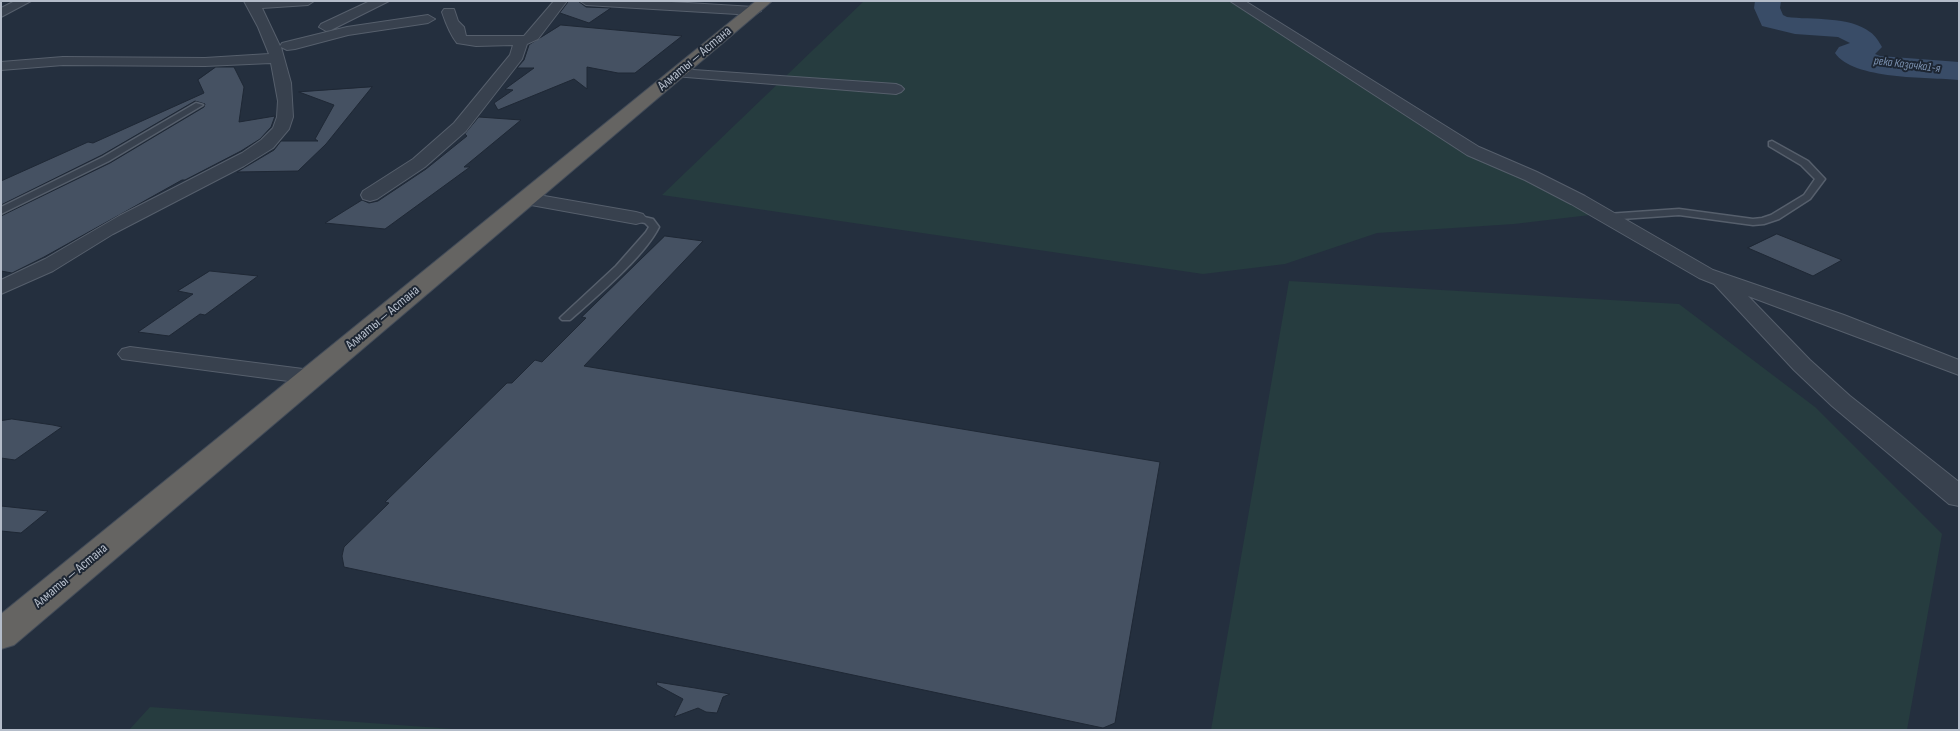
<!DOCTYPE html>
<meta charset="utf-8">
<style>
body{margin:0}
#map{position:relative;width:1960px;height:731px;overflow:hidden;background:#242f3e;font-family:"Sofia Sans Condensed",sans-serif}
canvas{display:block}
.frame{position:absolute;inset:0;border:2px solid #b4bcc9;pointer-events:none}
</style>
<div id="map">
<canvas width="1960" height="731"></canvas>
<div class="frame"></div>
</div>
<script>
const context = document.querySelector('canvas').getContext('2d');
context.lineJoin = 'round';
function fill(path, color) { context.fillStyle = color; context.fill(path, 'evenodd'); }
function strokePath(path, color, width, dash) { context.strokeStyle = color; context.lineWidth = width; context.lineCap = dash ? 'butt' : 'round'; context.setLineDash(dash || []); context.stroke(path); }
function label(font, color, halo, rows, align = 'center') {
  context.font = font + ' "Sofia Sans Condensed",sans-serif'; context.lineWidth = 4; context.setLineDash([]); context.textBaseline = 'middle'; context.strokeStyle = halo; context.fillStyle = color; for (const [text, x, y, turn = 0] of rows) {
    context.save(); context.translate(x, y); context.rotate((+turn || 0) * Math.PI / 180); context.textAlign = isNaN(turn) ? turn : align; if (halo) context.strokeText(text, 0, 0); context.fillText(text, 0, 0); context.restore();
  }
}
fill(new Path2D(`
 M864 1H1229L1440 134 1590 215 1514 224 1377 233 1285 264 1203 274 662 195Z
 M1289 281 1679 304 1815 407 1942 534 1907 730H1211Z
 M150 707 467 730H129Z`), '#263c3f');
fill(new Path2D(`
 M1755 1H1781L1780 8 1783 15 1787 17C1811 20 1850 16 1870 32 1875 35 1879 42 1882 47L1875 54 1880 56 1959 62V80C1928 77 1853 80 1835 53L1839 47 1850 43 1838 37 1795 34 1762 26 1754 8Z`), '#394c67');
const building = new Path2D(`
 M569 1H578L586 7 611 8 589 23 560 13Z
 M561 25 682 36 635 73H618L587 67V89L574 79 498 110 494 103 513 90 505 89 534 68H517L524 60 529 45Z
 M216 67H234L244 87 239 122 275 116 271 127 260 139 241 151 185 180H182L44 257 12 273 1 271V216L110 163 204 107 205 104 195 101 102 155 1 205V181L88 142 93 143 204 93 198 80Z
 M372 87 326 144 298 171 237 172 274 150 281 141H318L315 139 334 105 299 92Z
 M479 117 521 120 464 167H470L385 229 325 223 362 200 369 203 378 201 426 169 467 136 465 134Z
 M1777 234 1842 260 1813 276 1748 248Z
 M665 236 703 241 584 366 1160 462 1115 723 1103 728 344 567 342 556 344 547 389 503 385 502 507 383H512L535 360 542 362 586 318 582 317Z
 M210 271 258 276 205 315 200 314 169 336 138 332 193 294 178 291Z
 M12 419 53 425 62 427 15 460 1 458V421Z
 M1 506 48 511 21 533 1 531Z
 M657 682 695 688 730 694 723 697 717 713 706 712 698 708 674 717 683 699 657 685Z`);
fill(building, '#455162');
strokePath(building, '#1f2835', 1);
const service = new Path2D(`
 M196 103 203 105 109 161 1 214V207L103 157Z
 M1772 141 1808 161 1825 179 1810 199 1779 219 1764 224 1753 225 1679 215 1607 220 1602 217 1607 214 1679 209 1753 219 1762 218 1771 215 1804 195 1815 179 1801 165 1769 146V142Z
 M636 215 653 219 659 227C644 257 596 297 570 320H562L560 318 562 316 616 266 646 232 649 227 645 223 632 220 631 218Z`);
const minor = new Path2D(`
 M15 1H31L1 17V8Z
 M244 1H314L308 5 262 8 280 46 282 43 347 27 428 15 435 19 428 23 348 35 295 49 287 50 281 47 291 83 293 117 289 129 273 148 244 166 113 234 53 271 1 294V280L45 259 119 216 242 153 261 140 273 128 277 117 278 101 271 63 205 66 63 65 1 70V62L63 57 205 58 269 54 258 27Z
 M370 1H389L331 30 326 31 319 27 321 24Z
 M554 1H567L538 39 527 44 522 59 466 131 425 167 377 199 370 201 363 199 361 195 363 191 413 159 454 123 510 55 513 45 476 46 457 43C451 36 445 21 442 12L444 9H454L458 21 464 27 466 36H524Z
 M580 1H655L754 7 761 11 754 15 586 5Z
 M1230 1H1245L1479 147 1537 172 1585 196 1713 270 1844 315 1959 360V375L1748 296 1810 360 1850 396 1959 482V506L1949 504 1832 406 1794 370 1714 284 1699 278 1571 204 1525 180 1467 155Z
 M679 69 896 84 901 86 904 89 901 92 896 94 674 76 672 73 674 70Z
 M527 193 636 212 643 214 646 218 643 222 636 224 520 203 518 199 520 195Z
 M130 347 311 370 320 372 323 377 320 382 311 384 122 359 118 354 122 349Z`);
const trunk = new Path2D(`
 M756 1H772L14 645 1 649V614Z`);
strokePath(service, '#565f6c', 3);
strokePath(minor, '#565f6c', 2);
strokePath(trunk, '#434c59', 2);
fill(service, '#38414e');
fill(minor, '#38414e');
fill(trunk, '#656462');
label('italic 12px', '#7c92b1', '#1d2633', [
 ["река Казачка1-я",1907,65,7]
]);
label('14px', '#b4bcc9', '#1d2633', [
 ["Алматы — Астана",695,59,-40],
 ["Алматы — Астана",383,318,-40],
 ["Алматы — Астана",71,576,-40]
]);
</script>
